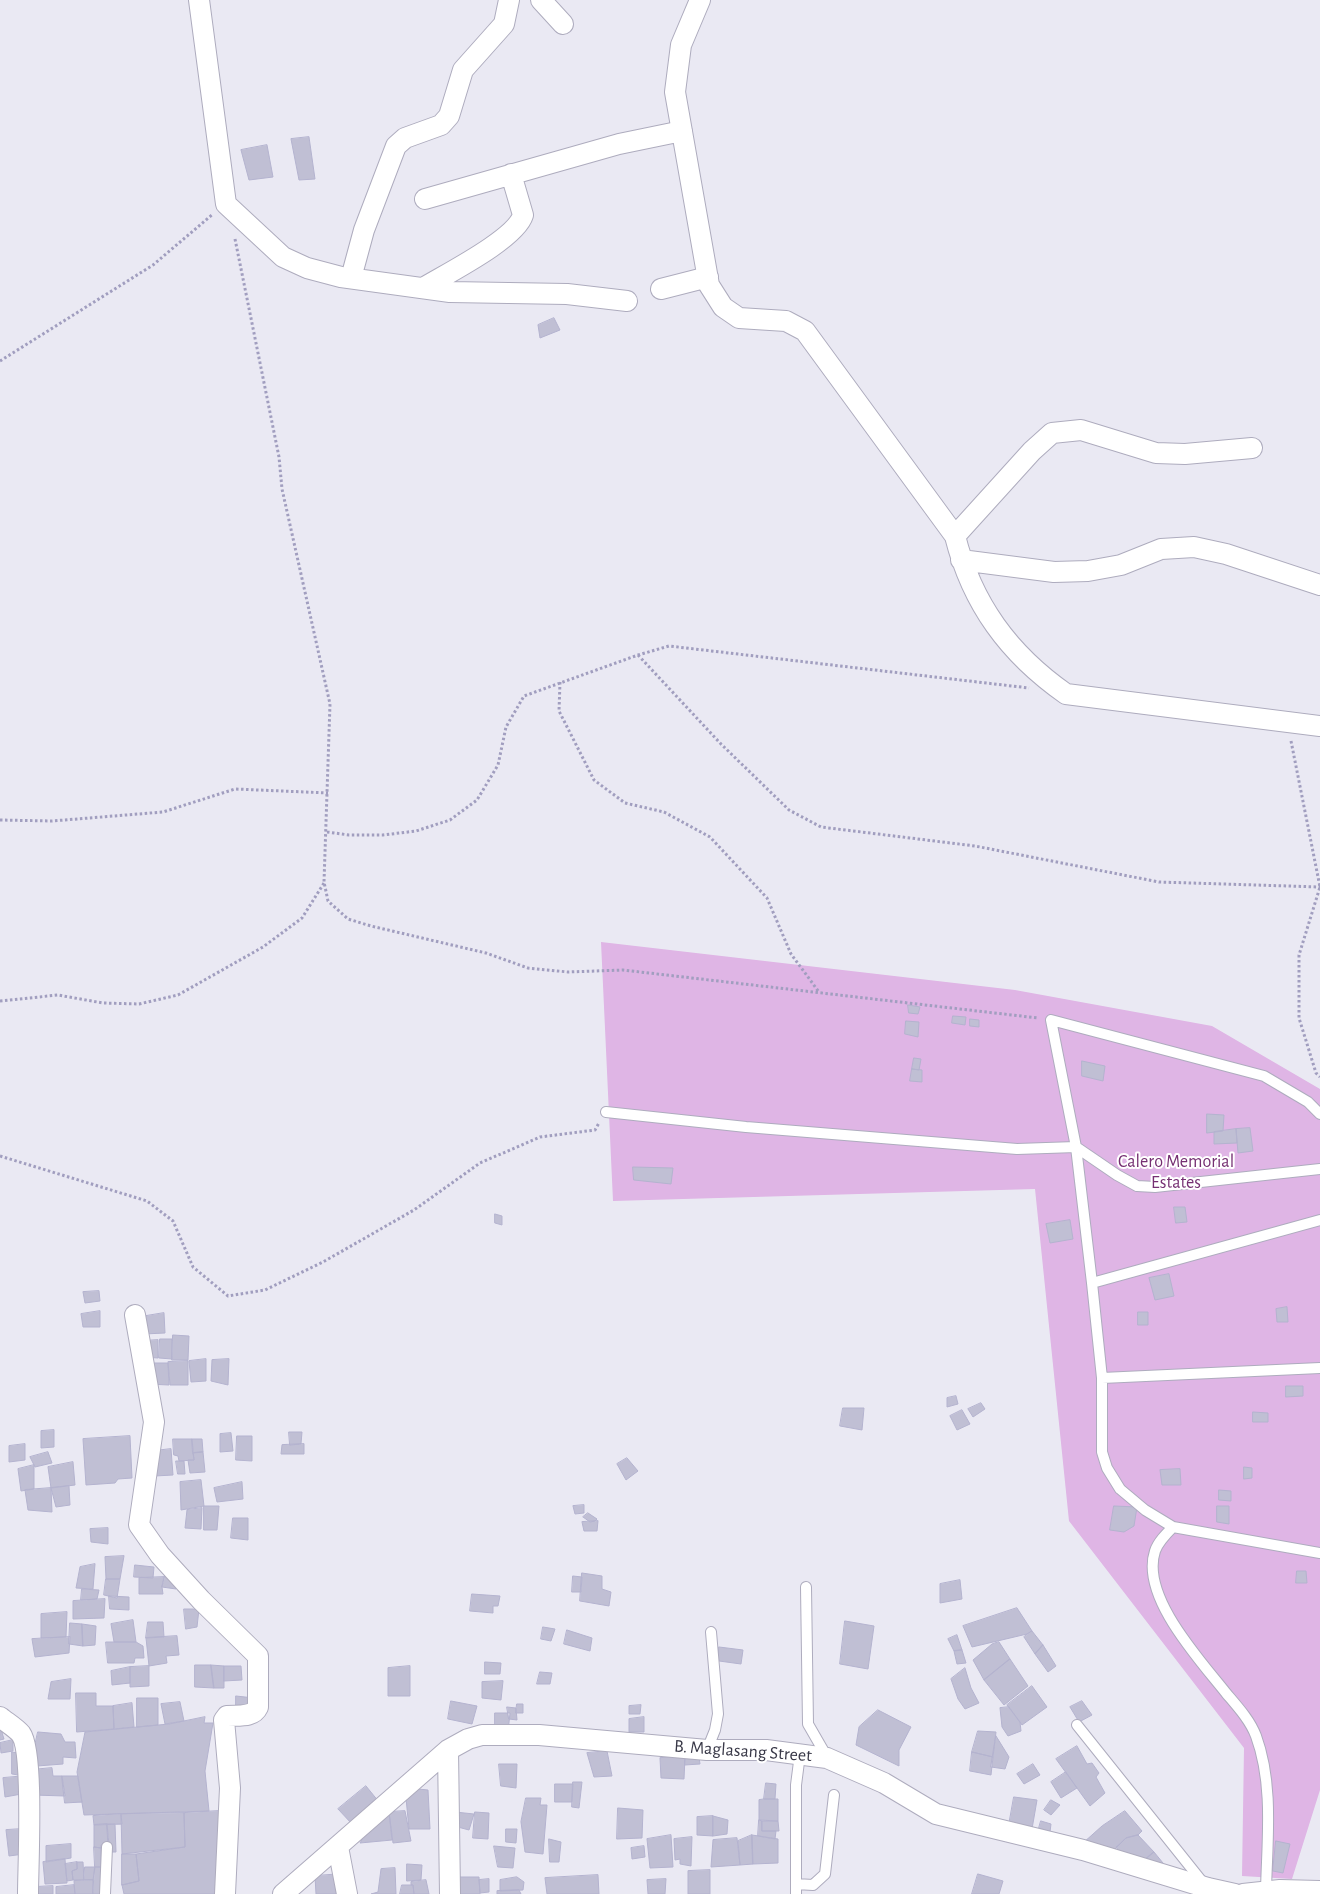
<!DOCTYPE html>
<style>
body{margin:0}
canvas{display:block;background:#eae9f3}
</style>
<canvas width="1320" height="1894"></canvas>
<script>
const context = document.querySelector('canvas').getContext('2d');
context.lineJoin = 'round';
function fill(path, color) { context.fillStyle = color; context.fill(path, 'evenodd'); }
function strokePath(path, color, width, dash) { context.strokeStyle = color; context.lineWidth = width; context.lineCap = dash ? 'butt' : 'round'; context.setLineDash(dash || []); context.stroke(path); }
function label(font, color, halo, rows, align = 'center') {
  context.font = font + ' "Alegreya Sans",sans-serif'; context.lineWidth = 4; context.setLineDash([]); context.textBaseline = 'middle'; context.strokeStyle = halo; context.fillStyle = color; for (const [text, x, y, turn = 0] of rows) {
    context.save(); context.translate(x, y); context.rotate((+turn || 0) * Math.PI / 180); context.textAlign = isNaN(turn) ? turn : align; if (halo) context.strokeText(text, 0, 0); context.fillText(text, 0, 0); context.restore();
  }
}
fill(new Path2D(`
 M601 942 1015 990 1212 1026 1320 1089V1790L1292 1879 1242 1876 1244 1748 1069 1521 1035 1189 613 1201Z`), '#dfb5e5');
const building = new Path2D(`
 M309 137 315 179 299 180 291 139Z
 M267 145 273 177 249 180 241 150Z
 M554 318 560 330 540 338 538 325Z
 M908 1005 920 1007 918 1014 909 1013Z
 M953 1016 966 1017 965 1025 952 1023Z
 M970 1019 979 1020V1027L970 1026Z
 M906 1021 919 1022 918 1037 905 1034Z
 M914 1058 921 1059 919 1070 912 1069Z
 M1082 1061 1105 1066 1103 1081 1082 1076Z
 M912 1069 922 1070V1082L910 1081Z
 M1207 1114 1224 1115 1223 1131 1207 1133Z
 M1250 1128 1253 1151 1238 1153 1236 1129Z
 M1236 1129 1237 1143 1214 1144V1132Z
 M633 1167 673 1168 671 1184 634 1180Z
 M1174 1207H1185L1187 1222 1176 1223Z
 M495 1214 502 1216V1225L495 1223Z
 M1070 1220 1073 1239 1050 1243 1046 1224Z
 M1169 1274 1174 1296 1155 1300 1149 1278Z
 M99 1291 100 1301 85 1303 83 1292Z
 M1287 1307 1288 1322H1277L1276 1309Z
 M100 1311V1327H83L81 1314Z
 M1138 1312H1148V1325H1138Z
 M164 1313 165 1333 144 1334 140 1317Z
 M173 1335 189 1336 188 1360H172Z
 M160 1339H172V1359L159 1358Z
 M158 1340V1358L142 1357 143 1341Z
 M206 1359V1381L191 1382 189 1361Z
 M229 1359 228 1385 211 1381 212 1360Z
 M188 1361V1385H170L168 1362Z
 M145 1363H168L169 1385 147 1384Z
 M1286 1386H1303V1396L1286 1397Z
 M956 1396 958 1404 947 1407V1398Z
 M981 1403 985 1409 973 1417 968 1409Z
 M843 1408H864L862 1430 840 1426Z
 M962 1410 970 1424 957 1430 950 1416Z
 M1253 1412 1268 1413V1422H1253Z
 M54 1430V1447L41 1448V1431Z
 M289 1432H302L301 1444 290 1445Z
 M231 1433 233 1451 220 1452V1434Z
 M130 1436 132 1478 118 1479 115 1483 86 1485 83 1439Z
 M237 1436H252V1461L236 1460Z
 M173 1439H192L194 1460 179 1461 178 1456 174 1455Z
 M192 1439H202L203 1452 193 1453Z
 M25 1444V1460L9 1462V1446Z
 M304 1444V1454H281L282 1445Z
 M171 1449 173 1475 155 1476 154 1451Z
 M48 1452 52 1463 35 1467 30 1457Z
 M203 1452 205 1472 190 1473 188 1460H194L193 1453Z
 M627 1458 638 1471 626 1480 617 1464Z
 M176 1461H184L185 1474H178Z
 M73 1462 75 1485 51 1488 48 1467Z
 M34 1465V1489L21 1491 18 1469Z
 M1244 1467 1252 1468V1478L1244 1479Z
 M1180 1469 1181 1485H1162L1160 1470Z
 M201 1480 204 1506 181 1510 180 1482Z
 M242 1482 243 1499 217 1502 214 1488Z
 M69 1486 70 1505 56 1507 51 1488Z
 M51 1488 52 1512 28 1510 25 1490Z
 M1219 1490 1231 1491V1501L1219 1500Z
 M584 1505V1513L575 1514 573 1506Z
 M204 1506H219L217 1530H204Z
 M1114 1506 1137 1507 1134 1526 1124 1532 1110 1530Z
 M1217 1506H1229V1524L1217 1522Z
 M202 1508 201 1529 185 1528 187 1510Z
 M588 1513 597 1519 595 1521 590 1522 583 1517Z
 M233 1518H248V1540L231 1538Z
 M598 1521 597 1531H584L582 1522Z
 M108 1528V1544L91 1542 90 1529Z
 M124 1556 120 1579H106L105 1557Z
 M95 1564 93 1589 76 1588 80 1567Z
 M135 1565 154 1567 153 1578 134 1577Z
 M1297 1571H1306L1307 1583H1296Z
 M166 1573 177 1575 176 1589 162 1587Z
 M582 1573 602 1576V1589L611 1592 609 1606 580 1601Z
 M573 1576 582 1577 581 1592H572Z
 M164 1577 162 1587 163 1594H139V1578Z
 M106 1579H120L117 1598 104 1595Z
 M960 1580 962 1599 940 1603V1584Z
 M82 1589 99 1590 97 1599 81 1600Z
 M472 1594 500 1596 498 1606H493V1613L470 1611Z
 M109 1596 129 1597V1610L110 1609Z
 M105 1599 104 1618 73 1619V1601Z
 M1017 1608 1032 1631 1027 1634 972 1647 963 1626Z
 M184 1609H199L197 1627 186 1629Z
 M67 1612 66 1637 41 1638V1614Z
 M133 1620 136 1642H114L111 1624Z
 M845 1621 874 1626 868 1669 840 1664Z
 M148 1622H163L164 1637 146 1638Z
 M70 1623 82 1624 83 1646 69 1644Z
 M82 1624 96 1626 95 1645 83 1646Z
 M543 1627 555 1629 551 1641 541 1639Z
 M567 1630 592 1638 590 1651 564 1644Z
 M1032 1631 1043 1645 1035 1654 1024 1637Z
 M957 1635 962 1650 954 1651 948 1639Z
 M177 1636 179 1655 166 1656 167 1663 149 1666 146 1638Z
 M70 1637 69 1653 35 1657 32 1639Z
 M106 1642H136L143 1646 144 1658H135L134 1663H108Z
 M999 1642 1010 1659 984 1680 973 1660 992 1644Z
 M1043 1645 1056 1666 1048 1672 1035 1654Z
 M719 1647 743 1650 741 1664 719 1661Z
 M962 1650 966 1663 957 1664 954 1651Z
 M1010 1659 1028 1686 1004 1705 984 1680Z
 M485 1662 501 1663 500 1674H485Z
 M195 1665H211L214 1688 195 1687Z
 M211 1665 224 1666V1688H214Z
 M149 1666V1686L130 1687V1667Z
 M224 1666H241L242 1680 224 1681Z
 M410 1666V1696H388V1668Z
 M130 1667V1683L112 1685 111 1671Z
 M965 1668 971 1688 979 1703 965 1709 958 1699 951 1679Z
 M540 1672 552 1673 550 1684H537Z
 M71 1679 70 1699H48L51 1682Z
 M503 1681 501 1700 482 1698V1682Z
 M1032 1686 1047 1707 1022 1725 1007 1705Z
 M76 1693H96V1706H113L114 1729 77 1732Z
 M236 1696 254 1698V1709L236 1707Z
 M137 1698H158V1725L137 1727Z
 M451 1701 477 1706 472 1724 448 1719Z
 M1082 1701 1092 1715 1079 1722 1070 1707Z
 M180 1702 184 1721 165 1724 161 1704Z
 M132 1703 134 1727 114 1729 113 1706Z
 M517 1704H523V1713H516Z
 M641 1705 640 1714H629V1706Z
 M507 1707 516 1708 517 1720 509 1719Z
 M1009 1707 1020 1722 1021 1731 1008 1736 1002 1727 1000 1708Z
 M878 1710 911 1727 899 1750V1766L856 1745 859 1727Z
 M495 1713H510L508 1732 495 1731Z
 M205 1717 204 1723H213L205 1771 209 1811 84 1815 77 1772 85 1732 169 1724Z
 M644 1717V1732H629V1719Z
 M0 1726 4 1739 0 1740Z
 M978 1731 996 1732 993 1757 972 1752Z
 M38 1732 61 1734 65 1742H75L76 1758 63 1757V1764L37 1766 34 1749Z
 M996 1736 1009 1757 1005 1769 991 1767Z
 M13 1740V1751L1 1753 0 1743Z
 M1077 1746 1087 1764 1092 1763 1099 1773 1096 1777 1105 1793 1090 1806 1056 1759Z
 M607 1751 612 1776 594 1777 587 1753Z
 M12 1752 24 1754V1776L12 1774Z
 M972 1752 993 1757 991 1775 970 1771Z
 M685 1757 684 1779 661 1778 660 1758Z
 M685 1757H699L700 1764 685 1765Z
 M499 1764H517L516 1788 501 1786Z
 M1033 1764 1040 1775 1024 1784 1017 1774Z
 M52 1768 53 1776H62L65 1796 33 1795 31 1770Z
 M1066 1772 1077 1788 1061 1798 1051 1782Z
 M26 1776 27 1793 5 1797 3 1778Z
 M62 1776H78L82 1802 65 1803Z
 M573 1782H582L579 1808 572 1807Z
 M766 1783 776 1784 775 1799H764Z
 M555 1784H573L572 1802H555Z
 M366 1786 379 1802 352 1824 338 1809Z
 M418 1789 428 1790 430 1829H409L406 1798Z
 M1014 1797 1037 1800 1032 1829 1009 1825Z
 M526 1798H541L540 1805H547L543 1854 525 1852 521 1822Z
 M764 1799H778V1821L759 1820V1800Z
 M1051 1800 1060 1805 1051 1815 1044 1810Z
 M618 1808 643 1810 642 1838 617 1839Z
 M219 1811 216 1894H124L122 1885 139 1881 136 1854 185 1847 184 1813Z
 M405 1811 411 1841 393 1843 389 1812Z
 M1125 1811 1142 1831 1138 1835 1126 1838 1111 1853 1083 1843 1102 1826Z
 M389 1812 392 1840 360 1843 371 1823Z
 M455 1812 474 1814 469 1830 454 1826Z
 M475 1812 489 1813 488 1839 473 1838Z
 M184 1813 185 1847 122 1854 121 1814Z
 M121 1814 122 1824 94 1825 93 1816Z
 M713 1816 728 1820 727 1834 713 1836Z
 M713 1816V1836L697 1835V1817Z
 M759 1820 762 1821V1831H776L775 1839 758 1836Z
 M762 1821H778L779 1831H762Z
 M1041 1821 1051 1824 1050 1832 1039 1828Z
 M107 1824H115L116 1852H109Z
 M107 1824 109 1845H101V1848L94 1847V1825Z
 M22 1829 24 1854 9 1856 6 1830Z
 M506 1829H517L516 1843 506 1842Z
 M671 1835 673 1867 650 1868 647 1839Z
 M752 1835 778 1839V1863L753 1864Z
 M752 1835 753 1864 740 1865 738 1841Z
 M1138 1835 1154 1852 1141 1863 1124 1859 1116 1847 1126 1838Z
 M692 1837 691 1866 680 1864V1859L675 1860 674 1839Z
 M737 1838 740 1865 711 1867 713 1840Z
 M549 1839 561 1842 559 1862H550Z
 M1276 1841 1290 1844 1283 1873 1273 1871Z
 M71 1844V1858L46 1862V1846Z
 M494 1846 515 1848 513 1868 498 1867Z
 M644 1846 645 1857 632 1859 631 1848Z
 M94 1847 101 1848V1867H95Z
 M1154 1852 1163 1863 1158 1868 1141 1863Z
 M122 1854H136L139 1881 122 1885Z
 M65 1859 67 1883 45 1884 43 1862Z
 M77 1862H83L84 1880H73L72 1871 77 1869Z
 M77 1862V1869L72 1871 73 1880 67 1881 65 1864Z
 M407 1864 422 1865 421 1880 407 1881Z
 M85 1867H95L93 1880H84Z
 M95 1867H101V1894H93Z
 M395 1868 396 1894H371L378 1892 381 1869Z
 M710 1870V1894H688V1871Z
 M342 1874 344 1894H316L315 1876Z
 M978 1874 1003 1881 999 1894H972Z
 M598 1875 599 1894H547L545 1878Z
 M454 1877H479L480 1894H455Z
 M517 1877 524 1882 523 1890 500 1891V1880Z
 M489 1879V1892L480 1893 479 1880Z
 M666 1879 665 1894H648L647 1880Z
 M93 1880V1894H75L74 1881Z
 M426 1880 429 1894H414L413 1885H411V1882Z
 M74 1885 75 1894H56V1887Z
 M402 1885H413L414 1894H400Z
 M53 1886V1894H36L35 1887Z
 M519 1890 521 1894H497V1891Z`);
fill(building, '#c0bfd4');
strokePath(building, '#b4b3cf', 1);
const service = new Path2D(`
 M606 1112 746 1127 1017 1149 1076 1147 1117 1175 1137 1186 1155 1187 1320 1169
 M1092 1283 1320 1220
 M1102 1378 1320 1368
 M1173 1527 1145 1510 1120 1489 1107 1468 1102 1452V1378L1092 1283 1076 1147 1051 1020 1264 1076 1308 1102 1320 1114
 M806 1587 808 1724 827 1757
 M1077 1725 1204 1884
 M707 1750 715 1730 718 1714 711 1632
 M796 1884 813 1885 825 1874 834 1795
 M1266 1891C1267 1841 1274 1785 1256 1736 1250 1720 1237 1706 1226 1693 1200 1660 1140 1596 1155 1551 1158 1542 1166 1534 1173 1527L1320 1553
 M105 1894 107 1847
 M796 1894V1785L800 1754`);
const minor = new Path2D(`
 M199 0 226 204 283 257 307 268 341 277 450 292 567 294 627 301
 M541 0 563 24
 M700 0 681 45 675 92 709 285 723 307 739 318 786 321 805 331 955 536C972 604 1009 654 1066 694L1320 726
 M425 199 619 144 682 131
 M351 278 364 230 396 146 405 138 441 125 449 116 463 70 504 24 509 0
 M423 288C446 274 516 239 523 215L511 174
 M661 289 708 277
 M955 536 1032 451 1052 433 1081 430 1156 453 1185 454 1252 448
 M961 560 1054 572 1088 571 1121 565 1161 549 1194 547 1226 554 1320 585
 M135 1315 154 1422 139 1525 160 1555 201 1600 258 1656V1707C253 1718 238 1715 227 1716L224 1720 230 1788 225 1894
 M0 1717C6 1722 16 1728 21 1734 34 1752 28 1866 28 1894
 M448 1750 450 1894
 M338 1847 347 1894
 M283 1894 448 1750 468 1739 482 1735H539L707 1750H766L827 1758 884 1783 936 1814 1083 1850 1208 1888 1235 1894
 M1243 1894 1280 1890 1320 1891`);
strokePath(service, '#aeacbe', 12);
strokePath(minor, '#aeacbe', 22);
strokePath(new Path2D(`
 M235 239 279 457 282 489 330 704 324 882 328 901 348 919 371 926 486 953 528 968 568 972 623 970 1038 1018
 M0 361 153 265 213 214
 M638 655 721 744 789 810 821 827 975 846 1159 882 1320 887
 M560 682 559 711 594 780 625 803 664 812 710 837 767 898 791 954 819 992
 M1291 741 1320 887 1299 955V1018L1316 1073 1320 1077
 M0 820 52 821 163 812 235 789 328 793
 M327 832 349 835H383L416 831 450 820 477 800 498 765 506 727 524 696 638 655 669 646 1029 688
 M0 1001 58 995 103 1003 139 1004 178 995 263 947 302 918 324 883
 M0 1156 147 1201 173 1221 193 1267 228 1296 265 1290 323 1262 414 1210 480 1163 540 1137 595 1130 599 1123`), '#a19ebf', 3, [2.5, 2.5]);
strokePath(service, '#fff', 10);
strokePath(minor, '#fff', 20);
label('18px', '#752f72', '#fff', [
 ["Calero Memorial",1176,1162],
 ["Estates",1176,1183]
]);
label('18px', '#383847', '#fff', [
 ["B. Maglasang Street",743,1751,4]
]);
</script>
